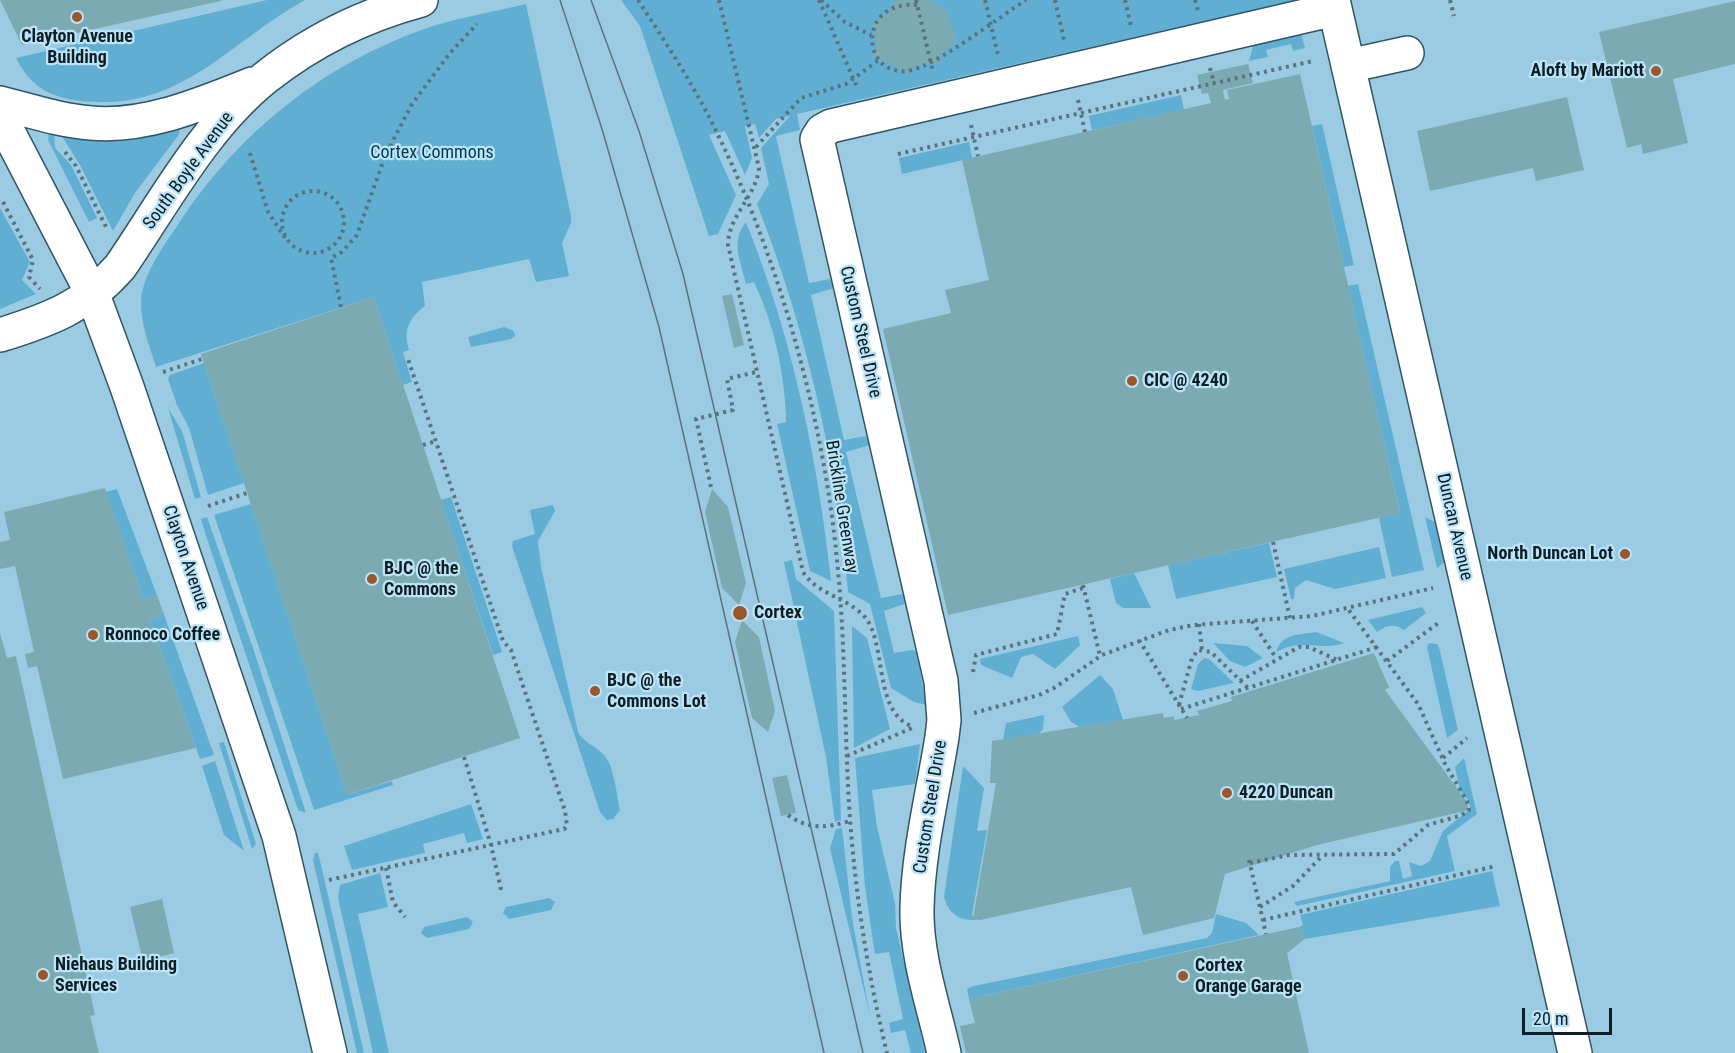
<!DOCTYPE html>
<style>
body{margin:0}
#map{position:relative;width:1735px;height:1053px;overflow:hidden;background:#afd7ea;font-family:"Roboto Condensed",sans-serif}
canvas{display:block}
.scale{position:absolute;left:1522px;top:1008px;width:90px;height:27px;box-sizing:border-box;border:3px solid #0e1e25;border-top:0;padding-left:8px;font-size:18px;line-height:21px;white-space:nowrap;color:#0e1e25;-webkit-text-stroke:4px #bbe4f8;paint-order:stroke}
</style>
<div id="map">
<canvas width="1735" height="1053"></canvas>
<div class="scale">20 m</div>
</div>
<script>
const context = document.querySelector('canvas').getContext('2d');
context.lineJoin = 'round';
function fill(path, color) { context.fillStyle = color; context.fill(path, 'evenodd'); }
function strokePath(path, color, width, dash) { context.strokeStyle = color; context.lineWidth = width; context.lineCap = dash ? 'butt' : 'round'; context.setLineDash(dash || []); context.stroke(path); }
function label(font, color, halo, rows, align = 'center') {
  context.font = font + ' "Roboto Condensed",sans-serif'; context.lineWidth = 4.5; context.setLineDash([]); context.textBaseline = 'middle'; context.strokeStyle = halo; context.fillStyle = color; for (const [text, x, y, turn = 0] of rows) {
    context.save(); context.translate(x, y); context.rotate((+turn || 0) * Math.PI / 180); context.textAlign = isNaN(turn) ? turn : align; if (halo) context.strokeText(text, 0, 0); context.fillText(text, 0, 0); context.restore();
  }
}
fill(new Path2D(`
 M0 0H1735V1053H0Z`), '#9bcbe2');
fill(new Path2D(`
 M267 0H305C226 44 181 112 81 101 49 97 31 87 16 58Z
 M621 0H1297L797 114 800 130 776 136 809 283 830 279 834 288 811 295 844 440 866 436 870 445 846 452 881 598 902 594 907 603 884 611 894 653 913 650 917 652 926 705 914 702 891 688 870 604 848 592C836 459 806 329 757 204L769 184 761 148 790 116 776 119 759 138 755 124 745 126 752 158 745 175 725 131 709 135 736 195 718 234 709 236 640 26Z
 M526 4 571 216V223L562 243 569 276 536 282 529 259 422 282 425 306C409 318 403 330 409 350L403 352 412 382 403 385 374 297 156 367C150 347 140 323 141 301 143 272 166 243 181 220 239 132 325 64 424 29 457 18 492 12 526 4Z
 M1301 33 1305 48 1293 51 1291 44 1266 50 1268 57 1249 61 1253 46Z
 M1181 95 1184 110 1092 130 1089 116Z
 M1322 124 1354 265 1344 267 1312 126Z
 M177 127 180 131 178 136 135 193 113 231 80 165 63 138 65 134Z
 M54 132 55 148 71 165 97 218 89 222 48 140 49 133Z
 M969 142 972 158 902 174 899 158Z
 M0 208 30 262 22 280 36 294 0 309Z
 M746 222C792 337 818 459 831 581L810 571 777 424 786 422V416C784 370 774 324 754 282L746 284C741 263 730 240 746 222Z
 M1358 284 1424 570 1392 577 1379 518 1400 512 1348 286Z
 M504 327 514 331 515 336 511 339 471 347 468 337Z
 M204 363 244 483 208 495 189 428 177 405 168 379 170 375Z
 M168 408 182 431 201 497 195 499Z
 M117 489 158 598 153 595 143 598 106 492Z
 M451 497 502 652 493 655 441 500Z
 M251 504 347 795 392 781 393 785 314 810 214 515Z
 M553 505 555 511 538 541 541 567 578 732C584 743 594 745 603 754 615 766 616 794 620 810L613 819 607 820 600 812 512 546 513 541 535 534 530 510Z
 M207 517 254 651 306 813 298 810 207 539 201 519Z
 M1425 517 1439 524 1447 560 1437 568Z
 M1269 543 1277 577 1176 599 1168 565Z
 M1379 547 1386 578 1335 589 1306 580 1295 588 1294 599H1291L1284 569Z
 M792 560 796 579 834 611 841 820 835 822 826 757 784 562Z
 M1134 573 1151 608H1123L1116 603 1110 579Z
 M1422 607 1426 613 1404 630C1394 623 1386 625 1377 632L1368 620Z
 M162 609 214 755 200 759 150 619 160 615Z
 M852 626 867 638 890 729 854 748Z
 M1316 632 1344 643C1319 652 1304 637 1276 652 1282 633 1299 635 1316 632Z
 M1078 636 1080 645 1055 669 1033 654 1021 657 1012 678 981 665 980 659Z
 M1213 643 1247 646 1263 658 1245 667 1230 661Z
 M1429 643 1437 644 1439 647 1458 730 1447 738 1427 647Z
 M1204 658 1209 659 1234 683 1198 691 1191 689 1198 664Z
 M1100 675 1113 689 1123 720 1080 727 1071 722 1062 707Z
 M1044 715 1043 729 1039 734 1003 740 1006 723Z
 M224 742 256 844 252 849 219 743Z
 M920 744 915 784 872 790 877 827 895 903 896 928 925 1053H911L905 1030 891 1033 889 1023 903 1019 889 952 875 954 865 887 855 758Z
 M1464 758 1477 814 1447 836 1455 871 1297 906 1294 902 1390 881V867L1395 861H1399L1403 879 1412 876 1409 862 1421 866 1430 861 1443 831 1470 809 1469 801 1460 791 1455 767Z
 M215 761 244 851 224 835 202 766Z
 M963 766 984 788 977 831 987 830 972 915 977 920C959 921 949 914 944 897Z
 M471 804 483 839 467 843 464 833 423 844 425 853 352 870 344 846Z
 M842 828 852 918 870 1016 830 848 836 829Z
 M315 853H318L321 865 364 1053H357L313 860Z
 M1492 871 1500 906 1305 939 1299 927 1303 925 1300 915Z
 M380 873 388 907 358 914 389 1053H373L338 898 340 885Z
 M549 898 555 902 551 910 509 919 503 913 506 907Z
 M1216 914 1246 923 1259 935 969 999 967 989 974 986 1207 938 1212 933Z
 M467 917 473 922 469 929 427 938 421 933 424 927Z`), '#60afd2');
fill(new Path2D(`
 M0 0H221V1L22 45Z
 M895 0H930L947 13 956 42 943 53 939 64H922L905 74 894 65 875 59 876 38 872 23 887 15Z
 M1735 1V64L1673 79 1688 143 1643 154 1641 144 1627 148 1599 32Z
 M1248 64 1253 83 1223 90 1225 100 1229 99 1227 90 1300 74 1400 513 948 615 883 329 951 313 945 290 989 280 962 160 1211 103 1208 93 1202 94 1197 75Z
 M1567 97 1584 170 1536 181 1533 168 1430 191 1417 131Z
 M732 294 744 345 734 348 722 296Z
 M374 297 520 738 347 795 201 354Z
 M105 488 143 598 153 595 158 598 162 609 160 615 150 619 196 748 63 779 37 666 28 668 25 654 34 652 15 566 0 569V542L10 540 4 512Z
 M712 489 728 507 746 583 739 605 722 588 705 512Z
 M742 620 759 637 775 711 768 732 752 718 735 642Z
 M0 633 7 658 16 656 95 1015 90 1016 99 1053H0Z
 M1374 653 1389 687 1385 690 1467 802 1468 810 1465 811 1317 845 1225 874 1214 918 1143 935 1131 887 980 920 973 919 996 783H990L992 741 1163 713 1164 718 1174 716V720L1199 715 1197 711 1232 701 1231 697Z
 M787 775 796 813 781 816 772 778Z
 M162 899 174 953 143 961 130 907Z
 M1299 927 1305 939 1287 953 1309 1053H966L960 1026 975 1023 969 999Z`), '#7caab2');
const minor = new Path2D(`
 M1333 0 1575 1053
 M1348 66 1407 53
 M0 103C29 110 60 121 91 123 145 128 202 104 252 84
 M0 116 93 295 127 387 279 836 330 1053
 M0 335C49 320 86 306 120 267 164 203 204 127 265 78 310 42 365 15 421 0
 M944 1053C934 1007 916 957 917 909 918 852 933 793 942 737L944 720 941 681 817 139 822 131 831 126 1335 9`);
strokePath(minor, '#305566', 36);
strokePath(new Path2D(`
 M638 0C662 37 686 73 707 113 775 244 823 413 837 560 846 647 844 733 850 819 856 898 868 976 887 1053
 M719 0 759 168C757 195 728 216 728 245L803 572C817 594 845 597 863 615 888 640 872 710 911 726
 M819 0 857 87
 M821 0 845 22 871 35
 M916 0 933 72
 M985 0 998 55
 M1055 0 1064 40
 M1125 0 1131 26
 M1195 0 1198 11
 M1450 0 1454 16
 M917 5C854 0 862 82 912 70 940 63 999 17 1026 0
 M1210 68 1214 83
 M1078 100 1085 132
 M971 125 978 156
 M756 147 801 98 846 84 880 59
 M65 152 76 166 107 229
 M250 153 268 212 285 238
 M898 154 1313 61
 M282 222a31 31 0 1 1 62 0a31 31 0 1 1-62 0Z
 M3 202 33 260 29 277 40 289
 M341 307 331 258 342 252 357 235 385 156 412 104 450 53 477 24
 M163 372 202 359
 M423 445 436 441
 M711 487 696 419 733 410 727 379 756 372
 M208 506 247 493
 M1273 542 1290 618
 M1083 585 1100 656
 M1252 621 1276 658
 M1199 624 1202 650
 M1139 640 1187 718
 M1387 661 1441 621
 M973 672 976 655 1057 634 1065 594 1083 588
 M1240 681 1299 647H1309L1337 660
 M1179 705 1192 658 1198 650 1211 652 1248 688
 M1181 709 1377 647
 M974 713 1039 695 1054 688 1102 655 1169 630 1194 625 1312 616 1433 588
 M847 756 912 728
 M464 757 491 845 502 894
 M1443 758 1467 738
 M788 815C809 830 826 828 850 821
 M1249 860 1266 934
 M1250 863 1289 855 1394 854 1428 825 1462 815 1469 810 1467 801 1446 766 1418 704 1348 609
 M386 868 393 902 405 917
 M329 880 564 829 567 826 565 811 511 650 503 641 407 356
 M1260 907 1293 886 1323 855
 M1263 920 1496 866`), '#597481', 4, [3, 4.5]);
strokePath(minor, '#fff', 33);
strokePath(new Path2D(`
 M560 0 602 129 659 327 824 1053
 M591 0 639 131 683 274 863 1053`), '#597581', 1.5);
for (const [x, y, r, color] of [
 [77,17,6,"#9c562c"],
 [1656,71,6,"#9c562c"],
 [1132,381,6,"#9c562c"],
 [1625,554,6,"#9c562c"],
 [372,579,6,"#9c562c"],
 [740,613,8,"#9c562c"],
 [93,635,6,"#9c562c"],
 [595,691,6,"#9c562c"],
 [1227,793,6,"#9c562c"],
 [43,975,6,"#9c562c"],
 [1183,976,6,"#9c562c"]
]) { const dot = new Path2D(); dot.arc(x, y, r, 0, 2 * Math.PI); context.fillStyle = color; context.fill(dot); strokePath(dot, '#bbe4f8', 2); }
label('bold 18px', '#0e1e25', '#bbe4f8', [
 ["Clayton Avenue",77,37,"center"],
 ["Building",77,58,"center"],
 ["Aloft by Mariott",1644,71,"right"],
 ["CIC @ 4240",1144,381],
 ["North Duncan Lot",1613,554,"right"],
 ["BJC @ the",384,569],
 ["Commons",384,590],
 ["Cortex",754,613],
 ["Ronnoco Coffee",105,635],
 ["BJC @ the",607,681],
 ["Commons Lot",607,702],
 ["4220 Duncan",1239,793],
 ["Niehaus Building",55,965],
 ["Services",55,986],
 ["Cortex",1195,966],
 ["Orange Garage",1195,987]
], 'left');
label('18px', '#00384d', '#bbe4f8', [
 ["Cortex Commons",432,153]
]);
label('18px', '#0e1e25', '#bbe4f8', [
 ["South Boyle Avenue",189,171,-54],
 ["Custom Steel Drive",860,332,77],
 ["Brickline Greenway",841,507,81],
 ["Duncan Avenue",1454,527,77],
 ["Clayton Avenue",185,558,71],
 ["Custom Steel Drive",931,807,-81]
]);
</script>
